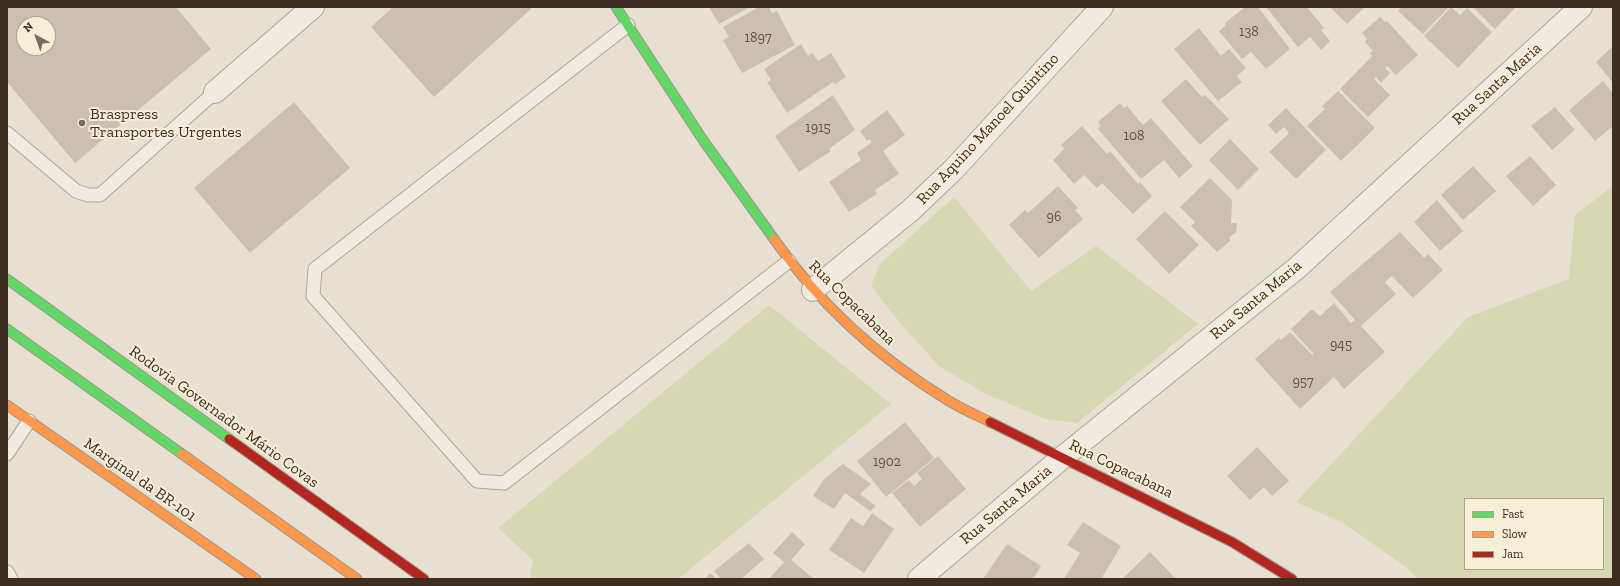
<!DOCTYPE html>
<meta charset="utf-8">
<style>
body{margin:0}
#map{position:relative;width:1620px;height:586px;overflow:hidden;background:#e7e0d1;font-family:"Zilla Slab",serif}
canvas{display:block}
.frame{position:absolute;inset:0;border:8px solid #3d2e20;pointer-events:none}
.legend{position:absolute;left:1464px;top:498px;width:140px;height:72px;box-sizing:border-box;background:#f7eed8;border:1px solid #ada18e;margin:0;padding:5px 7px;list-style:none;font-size:12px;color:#3d2e20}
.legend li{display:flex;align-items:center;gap:8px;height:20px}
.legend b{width:20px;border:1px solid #ada18e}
.north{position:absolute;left:16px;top:16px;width:40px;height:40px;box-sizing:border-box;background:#f7eed8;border:1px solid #ada18e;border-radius:50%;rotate:319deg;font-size:11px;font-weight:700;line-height:16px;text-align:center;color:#3d2e20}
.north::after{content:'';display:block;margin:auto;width:14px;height:18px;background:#786c5e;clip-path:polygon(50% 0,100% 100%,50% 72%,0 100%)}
</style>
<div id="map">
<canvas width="1620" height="586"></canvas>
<div class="frame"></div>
<ul class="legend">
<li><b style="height:5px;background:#63d668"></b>Fast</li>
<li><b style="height:5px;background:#ff974d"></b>Slow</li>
<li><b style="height:5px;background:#b3261e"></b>Jam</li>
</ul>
<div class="north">N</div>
</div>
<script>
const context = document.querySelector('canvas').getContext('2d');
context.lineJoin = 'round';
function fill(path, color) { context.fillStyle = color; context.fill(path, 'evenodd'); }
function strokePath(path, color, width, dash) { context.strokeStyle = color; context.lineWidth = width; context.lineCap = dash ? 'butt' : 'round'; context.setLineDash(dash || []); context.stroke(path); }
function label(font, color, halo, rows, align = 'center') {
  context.font = font + ' "Zilla Slab",serif'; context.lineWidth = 4; context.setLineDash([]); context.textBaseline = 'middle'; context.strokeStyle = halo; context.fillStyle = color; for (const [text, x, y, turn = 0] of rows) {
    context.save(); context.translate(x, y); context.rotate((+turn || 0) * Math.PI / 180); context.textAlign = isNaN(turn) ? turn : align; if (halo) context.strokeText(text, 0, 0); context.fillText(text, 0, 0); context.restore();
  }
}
fill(new Path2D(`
 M1613 186V579H1418L1407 568 1345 524 1296 502 1468 317 1569 279 1575 215ZM1465 499H1603V569H1465Z
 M954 197 1031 291 1096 246 1198 324 1077 423 1046 419 986 394 939 366 901 324 871 286 880 264Z
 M769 305 891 404 678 579H530L533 560 498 528Z`), '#d6d7b3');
fill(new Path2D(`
 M7 7H176L211 49 75 163 7 82ZM24 24H48V48H24Z
 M393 7H530L531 9 434 97 371 27Z
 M709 7H750L719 24Z
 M759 7H768L772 13 777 11 795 45 742 73 723 40 729 37 723 27Z
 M1245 7H1258L1290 49 1266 69 1251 52 1242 59 1219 31 1226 25 1225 23Z
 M1266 7H1307L1324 28 1321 30 1330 41 1321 50 1310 37 1298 47Z
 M1330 7H1365L1347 24Z
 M1401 7H1449L1423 34 1398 11Z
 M1451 7 1460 15 1467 8 1492 32 1458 68 1424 36Z
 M1473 7H1516L1495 29Z
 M1380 17 1385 22 1387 21 1418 55 1396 75 1387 66 1385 68 1390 73 1381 83 1376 77 1374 79 1390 95 1368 117 1340 89 1372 56 1370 53 1373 51 1365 42 1367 39 1362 33Z
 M1199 28 1221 56 1229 49 1246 68 1237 76 1242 82 1218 101 1174 49Z
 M801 44 808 56 812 53 818 61 831 53 846 77 835 84 833 82 787 113 767 82 771 80 764 69Z
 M1613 46V83L1596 62Z
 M1186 79 1202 97 1205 95 1229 119 1200 145 1161 101Z
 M1603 81 1613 93V126L1595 141 1569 110Z
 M1338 91 1375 128 1341 161 1307 126 1325 109 1322 106Z
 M833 95 855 130 829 149 831 151 799 172 775 136Z
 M294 102 350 168 250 253 194 188Z
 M1120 103 1124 108 1127 106 1143 125 1151 118 1193 166 1179 178 1164 160 1141 179 1098 129 1101 126 1098 122Z
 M1555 107 1575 130 1552 150 1531 126Z
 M1286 108 1326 150 1296 179 1269 152 1289 133 1284 127 1276 134 1268 125Z
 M887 110 905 135 883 151 899 174 875 190 877 194 849 212 829 182 861 160 857 153 872 142 869 139 867 141 860 131Z
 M1082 126 1107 154 1110 151 1138 184 1140 182 1152 196 1133 214 1102 183 1097 188 1084 175 1074 184 1053 160 1064 149 1061 145Z
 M1230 139 1259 169 1238 190 1209 160Z
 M1530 156 1556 185 1533 206 1506 176Z
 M1473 166 1496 191 1463 220 1441 195Z
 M1210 178 1232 200 1231 223H1237L1236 232 1229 238 1231 240 1217 252 1191 226 1195 222 1180 207Z
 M1058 186 1078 208 1075 210 1083 219 1039 258 1009 225 1025 210 1028 213Z
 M1437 200 1463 231 1440 251 1414 222Z
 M1165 211 1199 245 1169 274 1136 239Z
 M1400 232 1424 258 1428 254 1443 270 1413 298 1392 276 1385 282 1396 294 1361 326 1385 352 1344 389 1334 377 1300 409 1255 359 1279 338 1281 340 1290 332 1312 355 1314 354 1291 329 1312 309 1320 316 1334 303 1351 323 1355 320 1330 292Z
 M905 422 934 458 886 497 857 461Z
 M1257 447 1289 481 1272 496 1264 487 1250 500 1227 476Z
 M938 456 966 489 920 527 892 493 909 480 914 486 922 479 917 473Z
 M843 464 871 484 860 494 876 506 870 511 845 493 834 509 813 496 824 479Z
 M872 513 894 529 864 573 829 550 851 518 863 526Z
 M1083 522 1121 546 1101 579H1064L1080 553 1067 545Z
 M792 532 805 544 791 560 814 579H769L784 562 773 553Z
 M749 543 764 559 741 579H721L714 571Z
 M1007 544 1041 566 1033 579H983Z
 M1150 552 1176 579H1122Z
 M710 573 717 579H705Z`), '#cbbfb2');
const lane = new Path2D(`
 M628 25 315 269 313 296 477 481 504 483 789 261
 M7 133 76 191 88 195H100L215 92
 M7 454 29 421
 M7 572 11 579`);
const street = new Path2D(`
 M215 92 313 7
 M813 290 911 210 954 169 1102 7
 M919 579 1063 457 1297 268 1581 7`);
const fast = new Path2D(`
 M616 7 703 140 774 239
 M7 279 229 439
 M7 329 182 454`);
const slow = new Path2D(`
 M774 239C820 305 880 359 949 401 962 409 976 415 990 422
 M7 405 256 579
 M182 454 357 579`);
const jam = new Path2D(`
 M990 422 1232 542 1292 579
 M229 439 424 579`);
strokePath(lane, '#ada599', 15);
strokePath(street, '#ada599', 24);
strokePath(fast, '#9c958a', 11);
strokePath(slow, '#9c958a', 11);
strokePath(jam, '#9c958a', 11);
strokePath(lane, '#efebe3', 13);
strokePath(street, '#efebe3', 22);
strokePath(fast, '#63d668', 9);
strokePath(slow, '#ff974d', 9);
strokePath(jam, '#b3261e', 9);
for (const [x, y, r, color] of [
 [82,123,4,"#786c5e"]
]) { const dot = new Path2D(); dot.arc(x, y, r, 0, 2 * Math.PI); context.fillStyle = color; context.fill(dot); strokePath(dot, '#f7eed8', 1.5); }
label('14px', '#605244', null, [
 ["138",1249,32],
 ["1897",758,38],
 ["1915",818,128],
 ["108",1134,136],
 ["96",1054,217],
 ["945",1341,345],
 ["957",1303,382],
 ["1902",887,462]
]);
label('16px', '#3d2e20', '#f7eed8', [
 ["Rua Santa Maria",1497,84,-42],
 ["Rua Aquino Manoel Quintino",988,129,-47],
 ["Rua Santa Maria",1256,300,-40],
 ["Rua Copacabana",852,303,44],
 ["Rodovia Governador Mário Covas",224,417,36],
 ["Rua Copacabana",1121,469,26],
 ["Marginal da BR-101",140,480,35],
 ["Rua Santa Maria",1006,505,-40]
]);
label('16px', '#3d2e20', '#f7eed8', [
 ["Braspress",90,114],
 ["Transportes Urgentes",90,132]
], 'left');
</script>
